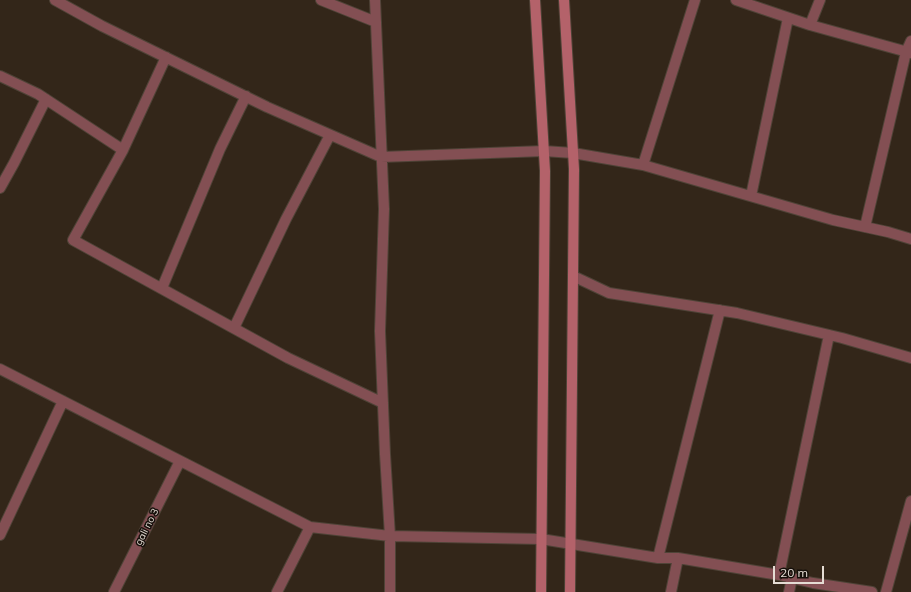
<!DOCTYPE html>
<style>
body{margin:0}
#map{position:relative;width:911px;height:592px;overflow:hidden;background:#332619;font-family:Mulish,sans-serif}
canvas{display:block}
.scale{position:absolute;left:773px;top:566px;width:51px;height:18px;box-sizing:border-box;border:2px solid #e5dcd4;border-top:0;padding-left:5px;font-size:12px;line-height:14px;white-space:nowrap;color:#e5dcd4;-webkit-text-stroke:3px #16100b;paint-order:stroke}
</style>
<div id="map">
<canvas width="911" height="592"></canvas>
<div class="scale">20 m</div>
</div>
<script>
const context = document.querySelector('canvas').getContext('2d');
context.lineJoin = 'round';
function strokePath(path, color, width, dash) { context.strokeStyle = color; context.lineWidth = width; context.lineCap = dash ? 'butt' : 'round'; context.setLineDash(dash || []); context.stroke(path); }
function label(font, color, halo, rows, align = 'center') {
  context.font = font + ' Mulish,sans-serif'; context.lineWidth = 3; context.setLineDash([]); context.textBaseline = 'middle'; context.strokeStyle = halo; context.fillStyle = color; for (const [text, x, y, turn = 0] of rows) {
    context.save(); context.translate(x, y); context.rotate((+turn || 0) * Math.PI / 180); context.textAlign = isNaN(turn) ? turn : align; if (halo) context.strokeText(text, 0, 0); context.fillText(text, 0, 0); context.restore();
  }
}
const street = new Path2D(`
 M55 0 102 26 267 107 381 157 544 151 573 153 643 165 833 220 888 232 911 239
 M321 0 376 22
 M736 0 810 25 911 53
 M810 25 820 0
 M0 76 38 94 123 150 73 240 288 358 383 403
 M123 150 166 57
 M643 165 695 0
 M0 188 14 163 46 99
 M751 196 788 18
 M865 227 906 52 911 41
 M573 276 609 293 737 313 842 338 911 358
 M162 288 220 149 246 96
 M234 328 286 219 330 135
 M0 369 310 527
 M0 535 63 401
 M658 558 720 310
 M779 575 829 335
 M114 592 180 461
 M277 592 310 527 390 536 385 454 380 331 384 209 375 0
 M390 592V536L541 539 658 558H678L779 575 813 583 872 592
 M671 592 678 558
 M789 592 792 578
 M886 592 911 501`);
const secondary = new Path2D(`
 M535 0 545 171 541 592
 M564 0 574 169 570 592`);
strokePath(street, '#4f4337', 12);
strokePath(secondary, '#4f4337', 12);
strokePath(street, '#834f53', 10);
strokePath(secondary, '#b4626a', 10);
label('10px', '#e5dcd4', '#16100b', [
 ["gali no 3",147,527,-63]
]);
</script>
